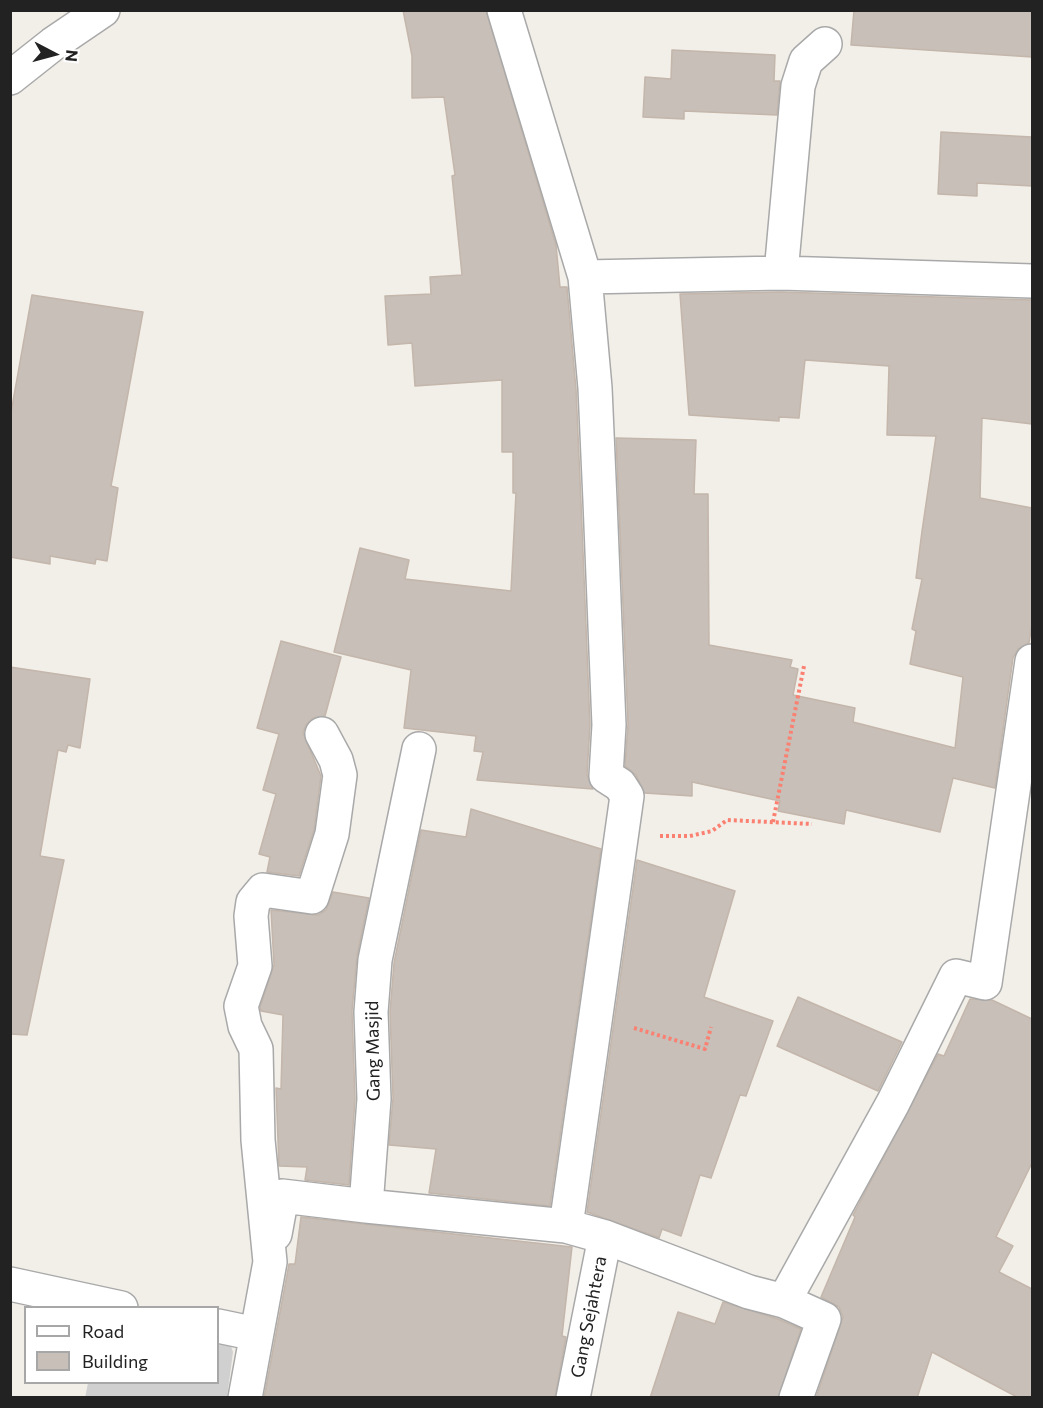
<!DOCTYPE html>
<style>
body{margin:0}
#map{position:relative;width:1043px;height:1408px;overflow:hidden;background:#f2efe9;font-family:Commissioner,sans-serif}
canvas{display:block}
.frame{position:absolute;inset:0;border:12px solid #222;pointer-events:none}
.legend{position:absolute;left:24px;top:1306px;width:195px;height:78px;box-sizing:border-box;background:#fff;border:2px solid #a7a7a7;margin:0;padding:8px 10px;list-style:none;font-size:18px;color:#222}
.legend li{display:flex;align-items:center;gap:12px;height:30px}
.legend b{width:30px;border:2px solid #a7a7a7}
.north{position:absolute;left:24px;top:24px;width:60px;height:60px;-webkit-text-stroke:4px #fff;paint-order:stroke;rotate:96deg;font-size:16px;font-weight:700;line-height:24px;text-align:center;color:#222}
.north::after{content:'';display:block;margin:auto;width:21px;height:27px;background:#222;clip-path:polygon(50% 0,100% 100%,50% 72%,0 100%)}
</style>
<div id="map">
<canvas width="1043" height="1408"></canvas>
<div class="frame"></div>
<ul class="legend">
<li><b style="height:8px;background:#fff"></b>Road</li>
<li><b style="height:16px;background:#c7bfb8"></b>Building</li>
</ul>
<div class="north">N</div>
</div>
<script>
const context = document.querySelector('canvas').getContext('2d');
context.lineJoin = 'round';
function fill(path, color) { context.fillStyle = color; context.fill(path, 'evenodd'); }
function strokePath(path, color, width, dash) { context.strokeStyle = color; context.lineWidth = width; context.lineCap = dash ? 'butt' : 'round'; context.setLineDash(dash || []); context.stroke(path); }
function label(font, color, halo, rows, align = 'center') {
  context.font = font + ' Commissioner,sans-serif'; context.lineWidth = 4.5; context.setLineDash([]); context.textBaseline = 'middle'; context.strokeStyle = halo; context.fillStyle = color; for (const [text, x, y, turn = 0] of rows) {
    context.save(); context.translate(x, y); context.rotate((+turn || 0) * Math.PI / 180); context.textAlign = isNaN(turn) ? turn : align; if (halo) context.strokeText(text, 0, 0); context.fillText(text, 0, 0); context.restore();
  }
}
fill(new Path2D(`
 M218 1338 231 1346 233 1352 227 1397 85 1398 88 1383 218 1382Z`), '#d0d0d0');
const building = new Path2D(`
 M403 10H486L556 245 560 287H567L576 389 581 502 590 725 587 775 593 789 477 780 483 752 474 751 476 736 404 728 411 670 334 652 360 548 409 560 405 579 511 591 516 493H513V452H502V380L415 386 412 343 388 345 385 296 431 294 430 277 462 275 452 176 455 175 444 97 412 98V56Z
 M854 10H1032V57L851 45Z
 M672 50 775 55 774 81H780L777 115 684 111V119L643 117 645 77 671 79Z
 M941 132 1032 137V186L977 183V196L938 194Z
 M781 292 1032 300V424L982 418 980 498 1032 508V625L1029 643 1018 649 1013 658 995 788 953 778 940 832 846 810 844 824 778 811 780 801 692 782V796L644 793 636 775 625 766 628 724 616 438 696 440 694 494H708L709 645 792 660 790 667 798 669 793 695 855 708 853 722 955 748 963 677 910 664 916 631 912 629 922 579 916 578 922 531 936 436 887 435 889 366 805 360 799 418 779 417V421L689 415 680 294Z
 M32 295 143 312 111 486 118 488 107 561 96 559 95 564 50 556V564L10 557V418Z
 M281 641 341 657 325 716 313 718 306 725 303 733 321 776 314 830 299 876 267 872 270 857 259 854 276 794 263 790 279 734 257 728Z
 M10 667 90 679 80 748 68 745 66 752 58 750 40 856 64 860 27 1035 10 1034Z
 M471 809 601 849 550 1206 429 1193 436 1149 389 1145 393 1098 390 1012 394 963 421 830 466 837Z
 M637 860 735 891 704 997 773 1021 746 1096 740 1095 711 1178 700 1175 681 1236 662 1229 659 1238 587 1212Z
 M333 892 369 898 357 956 352 1011 355 1099 349 1185 305 1180 307 1167 279 1166 276 1088 281 1089 283 1015 261 1011 260 1007 274 965 271 910 318 915 326 910Z
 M798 997 902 1042 878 1091 777 1046Z
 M970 999 992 1000 1032 1019V1163L996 1237 1013 1246 999 1272 1032 1289V1398H1019L932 1352 917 1398H816L843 1317 839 1307 821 1297 855 1217 853 1215 938 1054 944 1056Z
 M301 1217 572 1247 562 1336 566 1337 555 1398H264L289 1264H295Z
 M723 1302 778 1319 801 1329 778 1398H650L678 1312 715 1324Z`);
fill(building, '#c7bfb8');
strokePath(building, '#c4b6ab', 1.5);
const minor = new Path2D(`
 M504 10 585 277 595 388 600 501 609 725 606 776 620 785 627 796 566 1226
 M10 78 53 44 103 10
 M781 273 798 86 806 61 825 44
 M585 277 781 273 1032 281
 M366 1206 566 1226 605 1237 749 1292 784 1301 893 1103 956 976 985 983 1032 661
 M275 1234 282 1196 366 1206 374 1099 371 1012 375 960 419 749
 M10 1284 121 1308
 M784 1301 824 1319 796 1398
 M218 1326 256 1334
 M245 1398 270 1262 258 1140 256 1049 245 1026 241 1006 255 966 251 916 253 902 263 890 312 897 332 834 340 775 336 760 322 734
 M573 1398 605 1237`);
strokePath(minor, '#a9a9a9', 36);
strokePath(new Path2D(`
 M773 822 804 666
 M660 836H690L712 831 727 820 812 824
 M634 1028 705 1049 711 1027`), '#fa8072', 4, [3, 3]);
strokePath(minor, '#fff', 33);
label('18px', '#222', '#fff', [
 ["Gang Masjid",373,1051,-91],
 ["Gang Sejahtera",589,1317,-79]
]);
</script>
